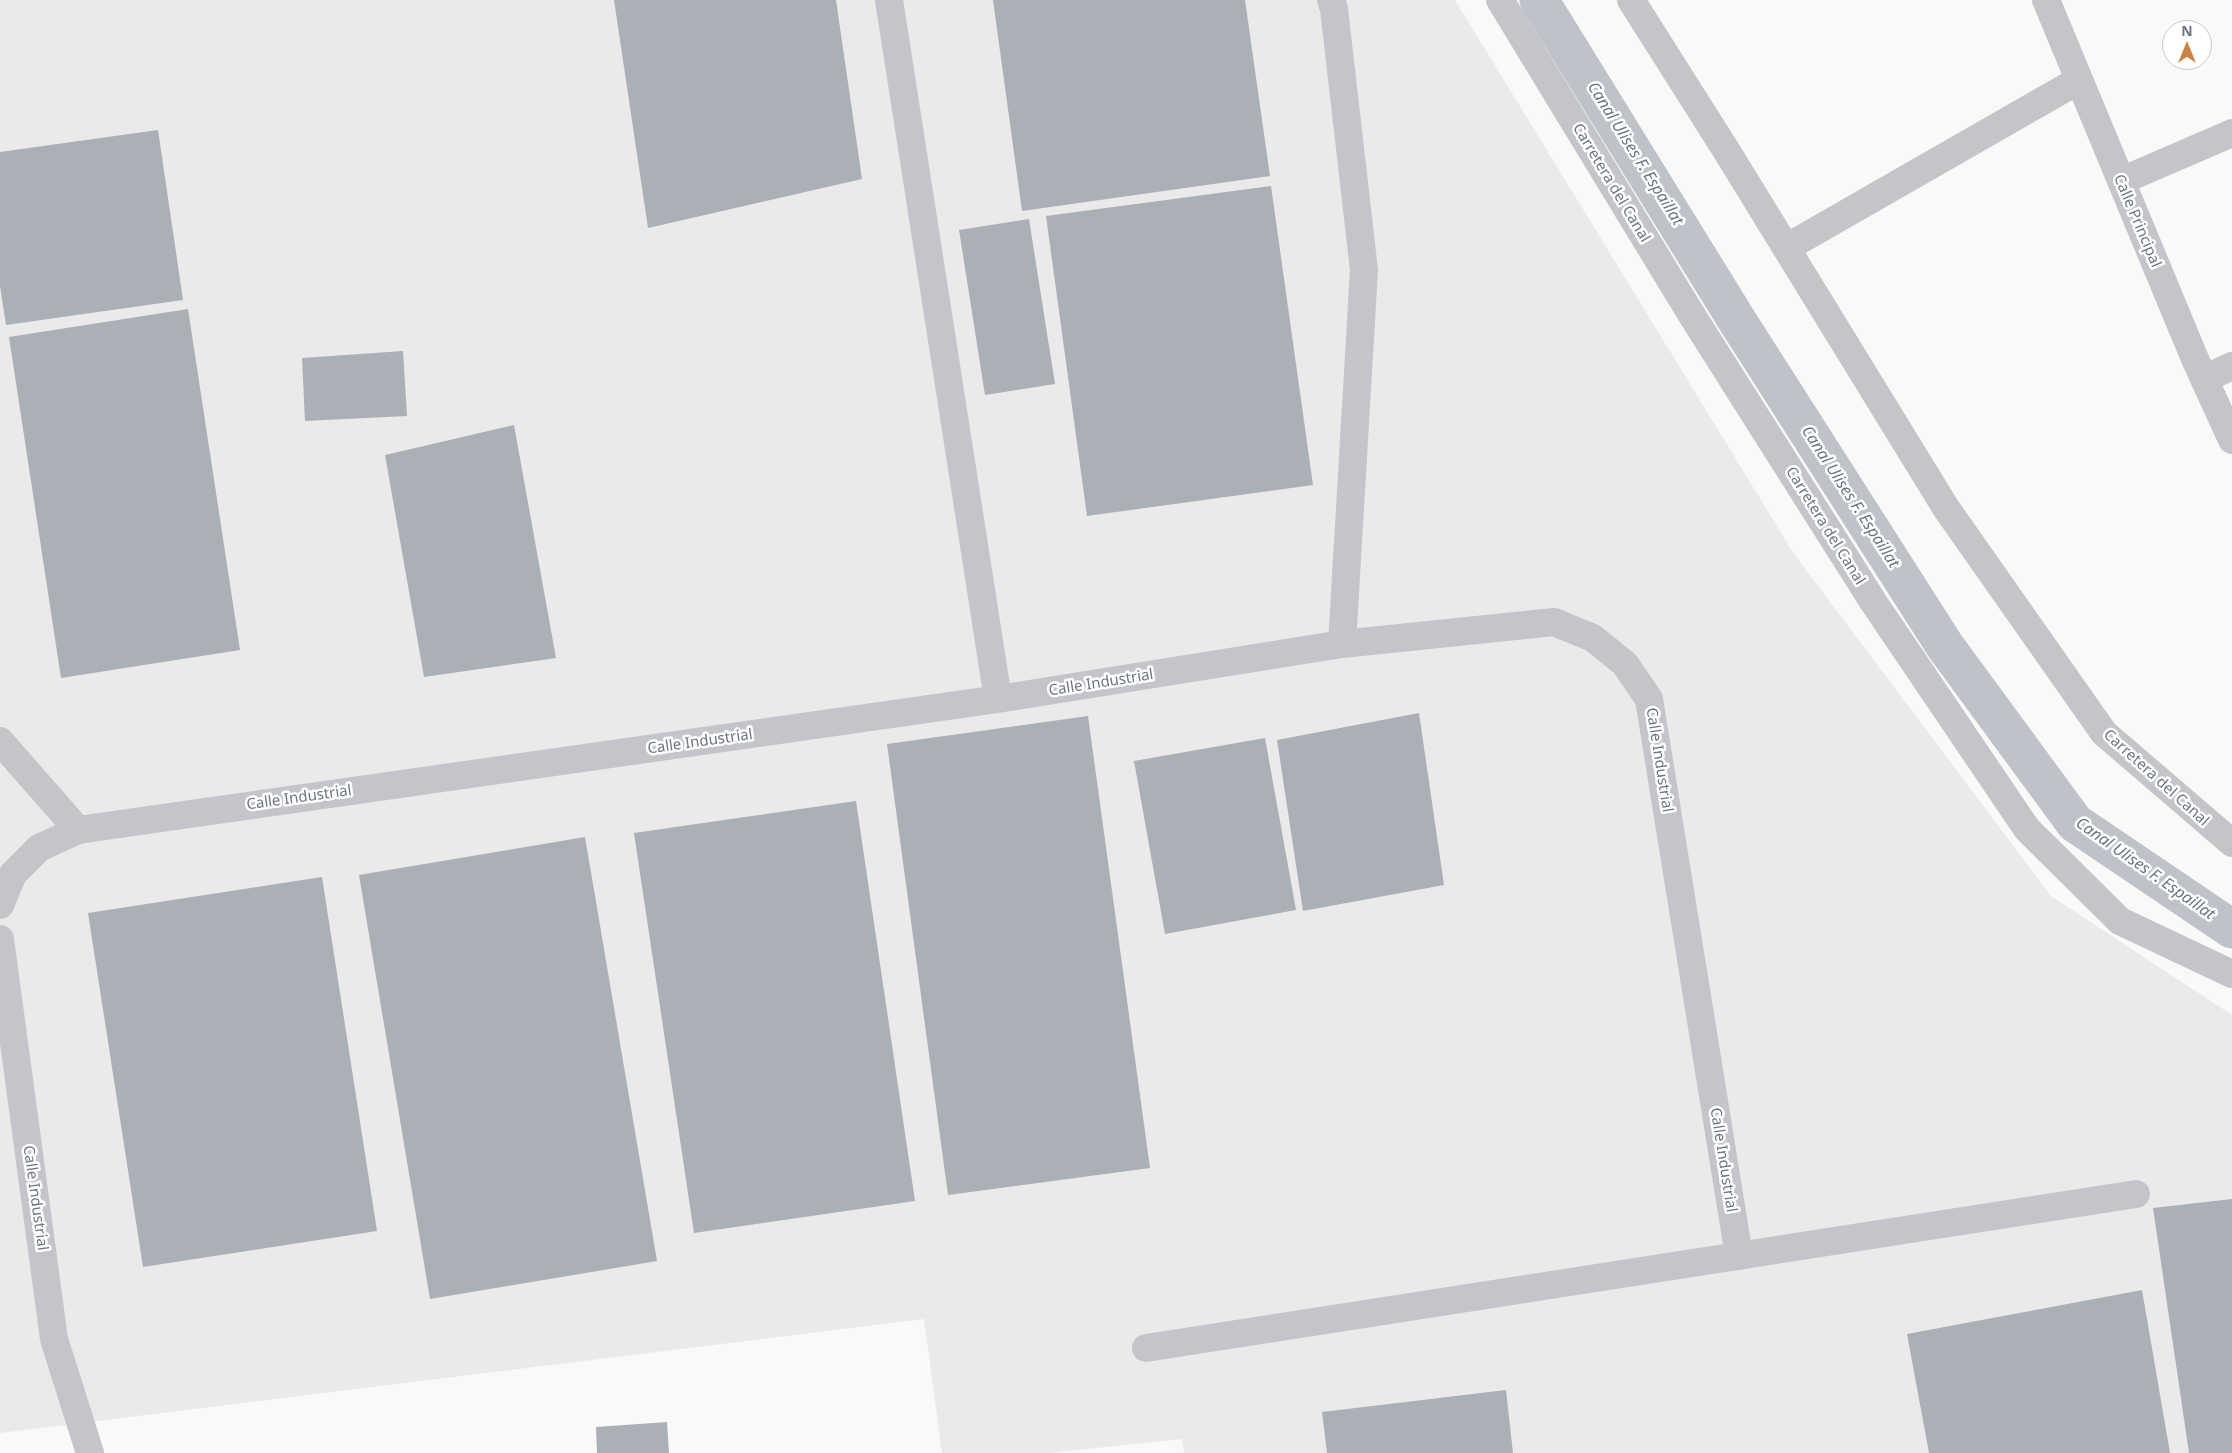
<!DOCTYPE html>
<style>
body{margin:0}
#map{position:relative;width:2232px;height:1453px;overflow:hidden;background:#f9f9f7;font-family:"Noto Sans",sans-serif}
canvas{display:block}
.north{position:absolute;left:2162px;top:20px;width:50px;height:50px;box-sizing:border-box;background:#fff;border:1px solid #c4c7ce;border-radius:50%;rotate:0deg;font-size:14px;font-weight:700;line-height:20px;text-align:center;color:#6c7484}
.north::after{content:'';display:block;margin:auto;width:18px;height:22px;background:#cd8143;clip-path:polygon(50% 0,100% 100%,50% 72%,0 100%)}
</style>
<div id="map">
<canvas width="2232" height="1453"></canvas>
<div class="north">N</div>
</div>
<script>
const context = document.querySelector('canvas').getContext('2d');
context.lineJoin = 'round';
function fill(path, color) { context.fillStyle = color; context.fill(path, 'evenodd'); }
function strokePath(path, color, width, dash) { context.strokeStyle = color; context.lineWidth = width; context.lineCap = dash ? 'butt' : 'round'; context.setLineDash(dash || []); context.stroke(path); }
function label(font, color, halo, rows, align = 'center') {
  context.font = font + ' "Noto Sans",sans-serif'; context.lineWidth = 5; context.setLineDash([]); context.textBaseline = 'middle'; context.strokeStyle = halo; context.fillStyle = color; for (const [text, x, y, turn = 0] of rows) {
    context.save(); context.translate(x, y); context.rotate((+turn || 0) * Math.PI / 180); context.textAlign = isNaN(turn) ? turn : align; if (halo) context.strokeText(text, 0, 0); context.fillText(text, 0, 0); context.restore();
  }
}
fill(new Path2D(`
 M0 0H1455L1794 554 2051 896 2232 1015V1453H1184L1182 1439 1049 1453H942L924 1319 0 1433Z`), '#eaeaea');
strokePath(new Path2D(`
 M1539 0 1738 322 1945 646 2075 823 2232 929`), '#bdc3c9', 39);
fill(new Path2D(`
 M614 0H836L862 179 648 228Z
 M993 0H1245L1270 176 1022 211Z
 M158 130 183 300 6 325 0 286V152Z
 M1271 186 1313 485 1087 516 1046 216Z
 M1029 219 1055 384 985 395 959 230Z
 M188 309 240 650 61 678 9 337Z
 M403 351 407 416 305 421 302 358Z
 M514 425 556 658 424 677 385 455Z
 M1419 713 1444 885 1303 911 1277 740Z
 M1088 716 1150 1168 948 1195 887 744Z
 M1265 738 1296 910 1165 934 1134 761Z
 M856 801 915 1201 694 1233 634 833Z
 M585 837 657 1261 430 1299 359 875Z
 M322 877 377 1231 143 1267 88 913Z
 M2232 1199V1453H2189L2153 1208Z
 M2142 1290 2170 1453H1929L1907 1334Z
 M1506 1390 1513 1453H1327L1322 1412Z
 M667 1422 669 1453H597L596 1427Z`), '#abafb6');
strokePath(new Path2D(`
 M889 0 998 699
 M1331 0 1334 9 1364 270 1342 644
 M1500 0 1693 317 1874 603 2027 829 2120 921 2232 974
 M1631 0 1726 150 1946 508 2104 733 2232 843
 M2046 0 2195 359 2232 440
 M2121 181 2232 133
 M1786 248 2079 80
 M2204 379 2232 366
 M0 741 78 830
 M0 905 13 874 39 848 78 830 998 699 1342 644 1554 622 1593 638 1625 664 1649 699 1739 1256
 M0 939 54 1339 90 1453
 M1146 1348 2136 1194`), '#c3c5ca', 28);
label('15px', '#6c7484', '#fff', [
 ["Carretera del Canal",1611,183,59],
 ["Calle Principal",2137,221,67],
 ["Carretera del Canal",1825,526,58],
 ["Calle Industrial",1101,683,-9],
 ["Calle Industrial",700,742,-8],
 ["Calle Industrial",1659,760,81],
 ["Carretera del Canal",2156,778,42],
 ["Calle Industrial",299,798,-8],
 ["Calle Industrial",1723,1160,81],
 ["Calle Industrial",35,1198,82]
]);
label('italic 16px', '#68747f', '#fff', [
 ["Canal Ulises F. Espaillat",1635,154,58],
 ["Canal Ulises F. Espaillat",1850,497,57],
 ["Canal Ulises F. Espaillat",2145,869,35]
]);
</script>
